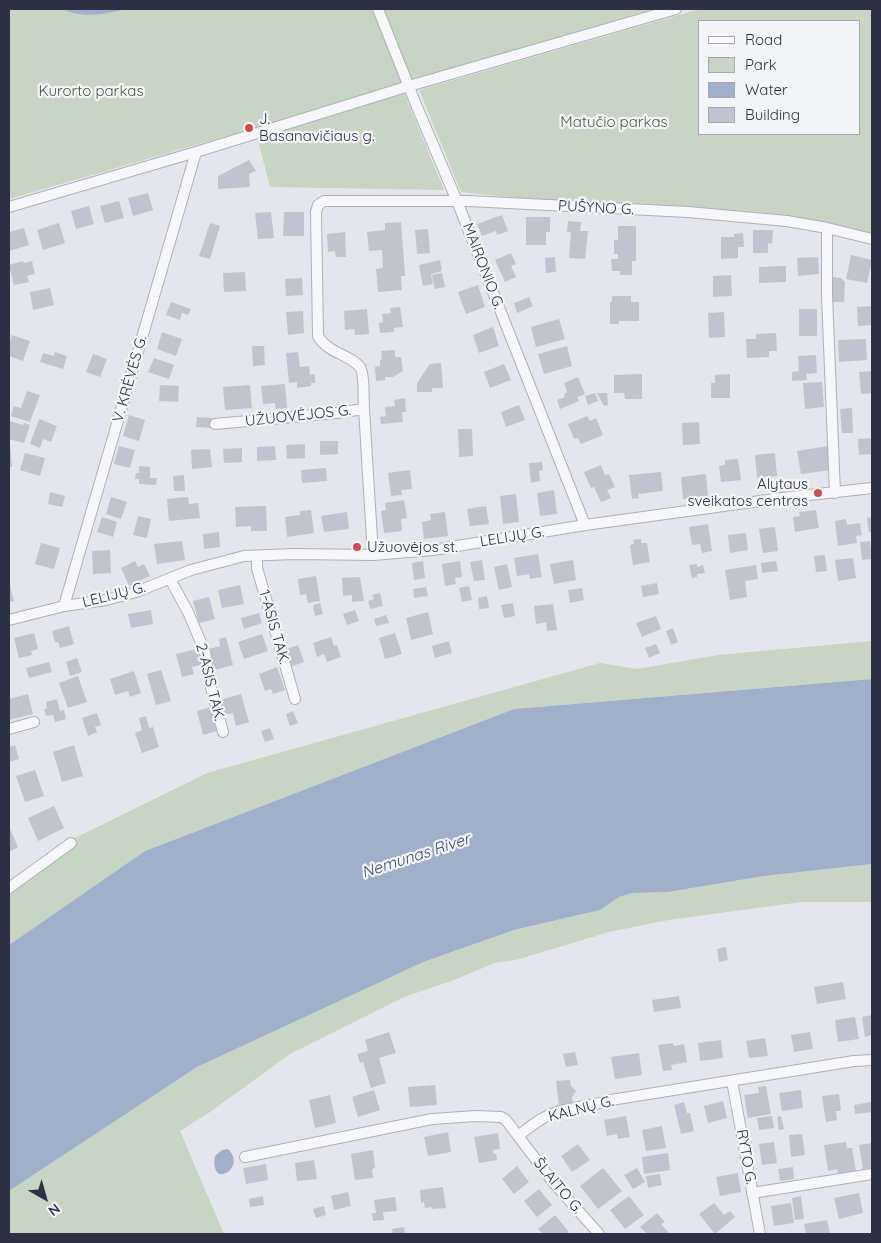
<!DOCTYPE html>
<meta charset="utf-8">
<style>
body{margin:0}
#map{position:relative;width:881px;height:1243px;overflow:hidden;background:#e4e6eb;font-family:Quicksand,sans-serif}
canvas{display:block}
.frame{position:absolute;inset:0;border:10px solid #2c3144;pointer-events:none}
.legend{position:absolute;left:698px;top:20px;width:162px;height:115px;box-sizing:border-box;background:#f4f5f9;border:1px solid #a4a7b1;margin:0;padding:6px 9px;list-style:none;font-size:15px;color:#2c3144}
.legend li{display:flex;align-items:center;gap:10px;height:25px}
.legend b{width:25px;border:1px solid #a4a7b1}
.north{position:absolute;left:20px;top:1173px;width:50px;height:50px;-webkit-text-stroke:4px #f4f5f9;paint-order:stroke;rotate:142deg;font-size:14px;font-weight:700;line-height:20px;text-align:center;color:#2c3144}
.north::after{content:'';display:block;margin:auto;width:18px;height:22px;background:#2c3144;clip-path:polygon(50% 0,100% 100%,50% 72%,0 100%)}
</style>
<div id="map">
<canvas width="881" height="1243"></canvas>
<div class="frame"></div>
<ul class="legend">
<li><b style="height:6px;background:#f7f7fa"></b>Road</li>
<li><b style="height:14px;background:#c7d5c5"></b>Park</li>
<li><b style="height:14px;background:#a0afca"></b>Water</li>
<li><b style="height:14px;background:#c1c4ce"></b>Building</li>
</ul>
<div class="north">N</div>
</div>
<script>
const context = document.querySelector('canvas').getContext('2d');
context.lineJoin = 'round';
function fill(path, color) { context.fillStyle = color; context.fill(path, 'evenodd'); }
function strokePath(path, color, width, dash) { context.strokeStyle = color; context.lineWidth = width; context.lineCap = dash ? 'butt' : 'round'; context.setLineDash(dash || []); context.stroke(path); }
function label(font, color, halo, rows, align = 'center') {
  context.font = font + ' Quicksand,sans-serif'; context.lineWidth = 4.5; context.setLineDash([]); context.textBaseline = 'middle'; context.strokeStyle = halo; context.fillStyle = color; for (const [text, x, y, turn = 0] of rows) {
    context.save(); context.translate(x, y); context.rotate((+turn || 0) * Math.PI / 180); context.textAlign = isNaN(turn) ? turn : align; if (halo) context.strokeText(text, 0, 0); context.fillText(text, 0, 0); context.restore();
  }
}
fill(new Path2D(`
 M9 9H655L400 83 444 190 270 187 255 128 9 199Z
 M700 9H872V236L461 192 419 90ZM700 21H860V134H700Z
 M872 641V679L514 709 145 851 9 945V884L63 844 207 773 600 663 637 669 718 655Z
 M872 864V902H802L668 920 609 932 516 960 494 963 457 979 404 997 290 1054 210 1112 180 1131 224 1234H9V1191L197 1067 422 962 514 930 600 910 619 897 633 893 668 892 764 876Z`), '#c7d5c5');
fill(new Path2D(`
 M63 9H127C106 14 82 19 63 9Z
 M872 679V864L764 876 668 892 633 893 619 897 600 910 514 930 423 962 197 1067 9 1191V945L145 851 514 709Z
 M228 1149C248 1168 209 1191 215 1156L222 1150Z`), '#a0afca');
fill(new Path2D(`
 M249 160 256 171 249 174 250 187 218 189V176Z
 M148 193 153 210 133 216 128 198Z
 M119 201 124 218 105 223 100 206Z
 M89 206 94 224 76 229 71 211Z
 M271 212 274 238 258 239 255 213Z
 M284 212H304V236H283Z
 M502 215 508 231 497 235 496 231 482 236 477 224Z
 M526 217H550V232H546V245H526Z
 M568 221 581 222 580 231H588L585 259 569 258 571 232H567Z
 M401 222 405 276H401L402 290 378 292 376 269 383 268 382 250 369 251 367 232 385 230V223Z
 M59 223 65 243 43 250 37 230Z
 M210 223 220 226 210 259 199 256Z
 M618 226H636V261H632V275H620V271H612L611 259H618V254H614V240H618Z
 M24 228 29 245 9 251V232Z
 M428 229 430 253 417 254 415 230Z
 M753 230H773L772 244 768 243V253H753Z
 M345 232 346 257H336L335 251 328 252 327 234Z
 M743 233 744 247H738V258L721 259V237H734V234Z
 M511 253 516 264 511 266 516 277 505 282 495 260Z
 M851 255 872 260 867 283 846 279Z
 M555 257 556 272 546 273 545 258Z
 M818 257 819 274 798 276 797 258Z
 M440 260 442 271 431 274 433 284 423 286 419 265Z
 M23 261 24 263 32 261 35 274 27 276 29 282 14 285 9 265Z
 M786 266V282L759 283V267Z
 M245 272 246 291 224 292 223 273Z
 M442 273 445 287 435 289 432 275Z
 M731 275 732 296 713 297V276Z
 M833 277 841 278 845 282 844 302H832Z
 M302 278 303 295 286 296 285 279Z
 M478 285 485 307 466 314 458 292Z
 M50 288 54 305 33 310 30 292Z
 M612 296H631V302H639V321H619V324H610V302H612Z
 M529 297 533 306 517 313 514 303Z
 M171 302 191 309 188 315 182 313 180 320 166 315Z
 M872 306V325L858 326 857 307Z
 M400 307 403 327 394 328V332L380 333 379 323 383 322 382 314 391 313 390 308Z
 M367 309 369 334 355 335 354 329 345 330 344 311Z
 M799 309H817V336H799Z
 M303 311 304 333 288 335 286 312Z
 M724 312 725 337 709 338 708 313Z
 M559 319 565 339 536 347 531 327Z
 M493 327 499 346 479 353 473 335Z
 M162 332 182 339 176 356 157 349Z
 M776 333 777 351H769V357L747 358 746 339H756V334Z
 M12 335 30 341 23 361 9 356V344Z
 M866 339 867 360 839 362 838 340Z
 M252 346H264L265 365 253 366Z
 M567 346 572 366 544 374 538 354Z
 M395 350V357H401L403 371 393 377H385V380L376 381 375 367 380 366V360L382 359 381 351Z
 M55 352 67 356 63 369 40 362 43 353 54 356Z
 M298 352 300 367 309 366 310 375 315 374V383H311V386L297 388V382L289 383 286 353Z
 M93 354 107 359 100 377 86 372Z
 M816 355 817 373 806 374 807 380 792 381V372L799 371 798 356Z
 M154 358 174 365 169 379 148 372Z
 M441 363 443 388H432V392H417V383L430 364Z
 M504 364 511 380 490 388 484 372Z
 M872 371V393L861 394 859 372Z
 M642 374V399H625L624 393H614V375Z
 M730 374V398H711V383H715V375Z
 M578 377 585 394 577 397 579 401 560 409 557 400 565 397 564 394 567 392 564 383Z
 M822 382 824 407 805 409 803 383Z
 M285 384 287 408 276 409 275 403 263 404 261 386Z
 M160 385 179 386 178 402 159 401Z
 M250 385 252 408 225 410 223 387Z
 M27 391 40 395 30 422 11 416 14 406 21 408Z
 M595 393 598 401 588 405 585 396Z
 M597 393H607L608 405 604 406Z
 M405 398 406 412H402L403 422 381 424 380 417 386 416 385 407 395 406 394 400Z
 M519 405 525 420 506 427 501 412Z
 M852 408 853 433H842L840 409Z
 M129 415 145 420 139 441 123 436Z
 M587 416 590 421 596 418 603 435 581 444 578 438 574 439 568 424Z
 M197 417 213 418 212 428 196 427Z
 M39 419 57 426 51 442 43 439 40 448 30 444Z
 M9 421 23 425 24 423 30 425 24 443 9 439Z
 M699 422 700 444 683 445 682 423Z
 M458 429H472L473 456 459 457Z
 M872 438V454L859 455 858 439Z
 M320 441H338V454L320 455Z
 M9 444H10L12 467H9Z
 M305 444V458L287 459 286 445Z
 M119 446 135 450 130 468 114 464Z
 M275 446 276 460 257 461V447Z
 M828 446 832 470 801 474 797 451Z
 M242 448V462L224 463 223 449Z
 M210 449 212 467 192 469 191 450Z
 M25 453 45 458 40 476 20 470Z
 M775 453 777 476 757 478 755 455Z
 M738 459 741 480 721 482 719 466 725 465V460Z
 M542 462 543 470 539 471 540 481 531 483 529 463Z
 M601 465 605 475 609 474 615 487 607 490 611 498 601 502 594 487 591 488 584 472Z
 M139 466 150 467V478H157L156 485 139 484V479H135L136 473H139Z
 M326 468 327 481 302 483 301 470Z
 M410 470 412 489 401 490 402 495 391 496 388 473Z
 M661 472 663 491 638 494 639 498 632 499 629 475Z
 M706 474 708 497 683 499 681 477Z
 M184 475 185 491H174L173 476Z
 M554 490 557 514 540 516 537 493Z
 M50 492 65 496 62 507 48 504Z
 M516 494 519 522 503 524 500 496Z
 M111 497 127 502 121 519 106 514Z
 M188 497 189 504 198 503 200 518 169 521 167 499Z
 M404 500 407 518 401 519 402 531 384 533 381 511 386 510 385 503Z
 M266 506 267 531H251V526L236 527 235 507Z
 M486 506 489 524 470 526 467 509Z
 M311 510 314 533 287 537 285 517 300 515V511Z
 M816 510 819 528 795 532 793 517 800 516 799 512Z
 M347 512 349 529 324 532 321 516Z
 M445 512 448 536 424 539 422 522 431 520 430 514Z
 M138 516 151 519 147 538 133 535Z
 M102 517 117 522 113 537 97 532Z
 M872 517V531L869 532 867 518Z
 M846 519 847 525 860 523 862 535 856 536 857 543 838 546 835 521Z
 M708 524 712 551 702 553 700 544 692 545 689 527Z
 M775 527 778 551 763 553 759 529Z
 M219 532 220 547 204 549 203 534Z
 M746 533 748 550 730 553 728 535Z
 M641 539V543H647L650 562 633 565 630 545 634 544 633 540Z
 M182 541 185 560 157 564 154 544Z
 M870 541 872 559 862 560 860 542Z
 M41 543 60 548 54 569 35 564Z
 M110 550 111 573 93 574 92 551Z
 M538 554 542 577 530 579 529 574 517 576 514 558Z
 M825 555 827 571 816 572 814 556Z
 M853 558 856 578 838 581 835 560Z
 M482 560 485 580 474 581 470 562Z
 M573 560 576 580 554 584 550 564Z
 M135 561 138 567 144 564 150 576 129 586 121 568Z
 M423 561 425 578 414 580 412 563Z
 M460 561 462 577 455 578 456 584 445 586 442 564Z
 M776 561 778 571 762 573 761 563Z
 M507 564 512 587 499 590 494 567Z
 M697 564V567L703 565 705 573 697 574V577L692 578 689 565Z
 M756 565 758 579 745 581 747 597 730 600 725 570Z
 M316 576 320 601 308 603 306 594 300 595 298 579Z
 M360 577 364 601 352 602V595L343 596 342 578Z
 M9 583 14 601 9 602Z
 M657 583 659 594 643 597 641 586Z
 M240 585 244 604 222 608 218 590Z
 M469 586 472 600 462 602 459 588Z
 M426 587 428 596 414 598 413 589Z
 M582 588 584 600 570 603 568 590Z
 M380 593 383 606 370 609 368 601 374 599 372 595Z
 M487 596 489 608 479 609 478 598Z
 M209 597 215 619 199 623 193 601Z
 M320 603 323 614 315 616 313 605Z
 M513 603 515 616 504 618 501 605Z
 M553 604 557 630 547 631 546 622 536 624 534 606Z
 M151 610 153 624 131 628 128 614Z
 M355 610 359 621 347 625 343 614Z
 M428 612 433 634 411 640 406 618Z
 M259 613 262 623 244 629 241 618Z
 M386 615 389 623 376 626 374 619Z
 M656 616 661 629 642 637 636 623Z
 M69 626 74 644 60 648 58 642H55L52 631Z
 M673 628 678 642 671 645 666 631Z
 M34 633 38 649 31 651 32 655 19 658 14 638Z
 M395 633 402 654 385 659 379 638Z
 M262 634 268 651 244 659 238 642Z
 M226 637 233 665 215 670 209 649 220 646 219 639Z
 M331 637 334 646 337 645 341 657 327 662 324 654 317 657 313 643Z
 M449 641 452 653 435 658 432 646Z
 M656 644 660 653 649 658 645 648Z
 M298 645 304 662 290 667 284 650Z
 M200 648 204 664 192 667 194 674 182 677 176 654Z
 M77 658 82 672 70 676 66 662Z
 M49 662 52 672 29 678 26 668Z
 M277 667 285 690 273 694 271 689 265 691 259 674Z
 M161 670 171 701 156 705 147 674Z
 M134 671 141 693 130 697 128 691 115 695 110 679Z
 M78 676 87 702 68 708 59 683Z
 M28 694 33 714 9 720V699Z
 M241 694 249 722 236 726 233 713 224 715 220 700Z
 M57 699 60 711 64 710 66 719 55 722 53 715 46 716 44 709H47L46 702Z
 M211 707 217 731 203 735 197 711Z
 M293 711 298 723 290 726 286 714Z
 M97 713 101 725 95 727 97 732 88 736 82 718Z
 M146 716 149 728 153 727 159 747 142 753 135 733 142 730 139 718Z
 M270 728 274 739 265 742 261 731Z
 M15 745 19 759 9 762V747Z
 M74 745 83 776 62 782 53 752Z
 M35 770 44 796 25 802 16 776Z
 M54 806 64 828 38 841 28 818Z
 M9 826 18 847 9 852Z
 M726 947 728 960 719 962 717 949Z
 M843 982 846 999 817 1004 814 987Z
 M679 996 681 1008 654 1012 652 1000Z
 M872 1015V1035L865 1037 862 1017Z
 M855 1017 859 1039 838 1042 835 1020Z
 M389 1032 396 1053 379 1058 386 1083 371 1088 363 1062 360 1063 357 1054 368 1051 365 1040Z
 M810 1032 813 1049 794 1052 791 1035Z
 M765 1038 768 1056 749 1058 746 1041Z
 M721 1040 723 1058 700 1061 698 1043Z
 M673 1043 674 1046 684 1044 687 1062 671 1065 672 1070 663 1071 658 1045Z
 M575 1052 578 1065 566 1067 563 1054Z
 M639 1053 642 1075 615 1079 611 1057Z
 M570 1080 571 1086 576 1091 572 1097 573 1105 559 1106 556 1081Z
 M435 1085 437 1105 410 1107 408 1087Z
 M766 1086 771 1114 748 1118 744 1095 759 1093 758 1087Z
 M374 1090 380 1110 358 1117 352 1097Z
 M801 1090 803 1108 782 1111 779 1093Z
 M839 1094 841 1111H836L837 1120 826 1122 822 1096Z
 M330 1095 336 1123 315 1128 309 1100Z
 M723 1101 727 1118 708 1123 704 1106Z
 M684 1102 687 1113H690L694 1131 681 1134 674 1105Z
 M871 1102 872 1112 855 1114 854 1105Z
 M626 1116 630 1137 618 1139 617 1134 607 1136 604 1120Z
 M772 1116 774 1128 759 1130 757 1118Z
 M781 1116 784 1129 779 1130 777 1117Z
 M662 1126 666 1148 646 1151 642 1130Z
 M448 1132 451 1152 428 1156 424 1137Z
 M498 1133 500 1149 493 1150 494 1154H496L497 1160 479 1163 474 1137Z
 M802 1134 805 1155 791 1157 789 1135Z
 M774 1142 777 1163 762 1165 759 1144Z
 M846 1142 847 1148H852L856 1171 838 1174 837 1169 828 1171 824 1145Z
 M872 1143V1168L863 1169 859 1145Z
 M578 1144 590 1160 572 1172 561 1156Z
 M373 1150 375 1168 372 1169 373 1178 355 1180 351 1154Z
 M668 1153 670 1170 644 1174 642 1157Z
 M314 1160 317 1179 297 1181 295 1163Z
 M266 1164 268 1180 246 1184 243 1168Z
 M517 1166 529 1182 514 1194 502 1179Z
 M793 1167 794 1179 780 1181 778 1169Z
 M603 1168 622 1191 598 1209 580 1186Z
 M637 1168 645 1182 633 1189 624 1175Z
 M738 1173 741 1192 720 1196 716 1177Z
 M660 1174 662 1185 648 1188 646 1176Z
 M443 1187 446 1208 432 1209 431 1207 425 1208 424 1202 421 1203 420 1190Z
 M539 1189 552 1205 537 1217 524 1201Z
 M348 1192 351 1206 334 1210 331 1196Z
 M859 1193 863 1213 839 1219 834 1198Z
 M263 1196 264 1205 250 1207 249 1199Z
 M629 1196 644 1215 625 1229 610 1210Z
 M801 1196 804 1219 795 1220 792 1198Z
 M395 1197 397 1211 383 1212 384 1220 373 1221 372 1213H376L374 1200Z
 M714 1203 724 1215 730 1211 735 1217 715 1234 699 1214Z
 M791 1203 794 1223 774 1226 771 1206Z
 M324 1206 326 1215 316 1218 313 1209Z
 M657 1213 665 1222 661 1224 669 1233 647 1234 640 1227Z
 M555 1215 569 1232 567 1234H543L538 1229Z
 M827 1220 830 1234H806L804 1224Z
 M404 1227 405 1234H393L392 1229Z`), '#c1c4ce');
const street = new Path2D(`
 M378 9 417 107 457 201 585 525
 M9 207 196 152 409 86 676 9
 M827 228V295L835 493
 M364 409 373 555
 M215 424 336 413 364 409C363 397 365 380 361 369 355 356 328 354 318 336L316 212 318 205 324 201H468L688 212 787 221 827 228 872 239
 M257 556V568L295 699
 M170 579 188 612 205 652 210 684 223 732
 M64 606 196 152
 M9 620 64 606 106 600 136 592 191 570 244 556 294 554 373 555 433 550 585 525 782 498 872 488
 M9 729 34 722
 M9 888 71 843
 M732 1081 760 1234
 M518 1136 553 1182 599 1234
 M245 1157 432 1119 476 1116 501 1117 506 1120 518 1136C530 1127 541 1117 554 1113 572 1107 593 1106 611 1100L854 1061 872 1060
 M752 1193 872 1174`);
strokePath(street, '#adb0b9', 12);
strokePath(street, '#f7f7fa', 10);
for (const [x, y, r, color] of [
 [249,128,5,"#cc4d4e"],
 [818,493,5,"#cc4d4e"],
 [357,547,5,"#cc4d4e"]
]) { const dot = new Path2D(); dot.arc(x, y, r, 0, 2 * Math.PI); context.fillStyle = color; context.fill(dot); strokePath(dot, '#f4f5f9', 2); }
label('15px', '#3b5f39', '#f4f5f9', [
 ["Kurorto parkas",91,91],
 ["Matučio parkas",614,122]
]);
label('15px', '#2c3144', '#f4f5f9', [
 ["J.",259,119],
 ["Basanavičiaus g.",259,136],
 ["Alytaus",808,484,"right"],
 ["sveikatos centras",808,501,"right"],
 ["Užuovėjos st.",367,547]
], 'left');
label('15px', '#2c3144', '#f4f5f9', [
 ["PUŠYNO G.",596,208,3],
 ["MAIRONIO G.",483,266,69],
 ["V. KRĖVĖS G.",130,379,-74],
 ["UŽUOVĖJOS G.",298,416,-6],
 ["LELIJŲ G.",512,537,-9],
 ["LELIJŲ G.",114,595,-14],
 ["1-ASIS TAK.",274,627,74],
 ["2-ASIS TAK.",210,682,76],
 ["KALNŲ G.",581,1109,-14],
 ["RYTO G.",746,1157,80],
 ["ŠLAITO G.",558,1186,50]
]);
label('italic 16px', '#364a77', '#f4f5f9', [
 ["Nemunas River",416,856,-18]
]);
</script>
